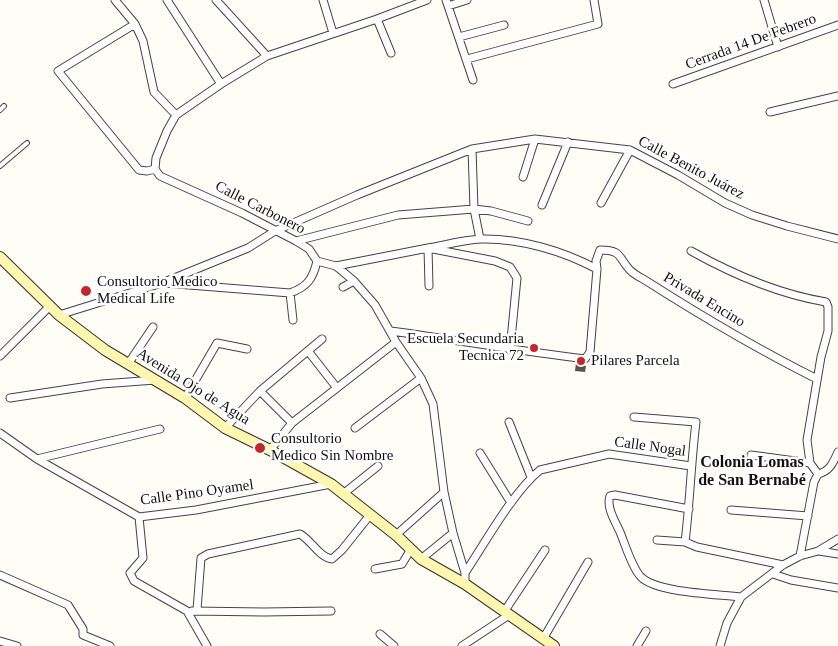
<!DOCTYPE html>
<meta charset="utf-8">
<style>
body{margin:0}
canvas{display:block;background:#fffdf5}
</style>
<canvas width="838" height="646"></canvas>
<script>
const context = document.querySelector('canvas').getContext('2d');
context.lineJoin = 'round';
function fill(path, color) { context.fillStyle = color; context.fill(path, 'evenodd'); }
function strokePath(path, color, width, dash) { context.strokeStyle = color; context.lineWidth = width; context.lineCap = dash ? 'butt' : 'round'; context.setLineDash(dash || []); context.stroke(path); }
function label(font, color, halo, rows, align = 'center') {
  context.font = font + ' Georgia,serif'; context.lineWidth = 5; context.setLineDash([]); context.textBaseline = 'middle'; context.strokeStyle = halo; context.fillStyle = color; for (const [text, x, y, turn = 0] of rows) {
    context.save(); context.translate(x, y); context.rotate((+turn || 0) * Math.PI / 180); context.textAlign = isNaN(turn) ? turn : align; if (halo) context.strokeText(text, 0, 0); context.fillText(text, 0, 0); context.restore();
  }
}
fill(new Path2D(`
 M576 363 586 366 585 372 575 371Z`), '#5a524d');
const lane = new Path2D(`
 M0 110 4 106
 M0 166 27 143`);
const street = new Path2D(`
 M115 0 135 24 143 41 154 92 176 115
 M167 0 221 84
 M216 0 267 56
 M323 0 333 33
 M427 0 377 19 267 56 221 84 176 115 167 131 156 158 155 169 160 176 242 213 296 241 309 249 317 261 336 266 354 281 375 305 396 342 421 378 433 404 444 492 453 533 465 573V584
 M446 0 473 80
 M764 0 778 47
 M448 6 467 0
 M377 19 391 53
 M135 24 58 71 139 170 147 171 155 169
 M459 37 504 25
 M467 59 598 24 594 0
 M673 84 838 25
 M770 112 838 96
 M472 149 474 209 480 239
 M523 177 535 139
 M601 203 630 150
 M542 205 568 142
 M296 241 398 215 474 209 491 211 528 221
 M691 251C734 275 778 294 826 302L828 307V331L821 357 807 440 810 463 818 474 814 482 800 556
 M336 266 428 248 495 261 510 267 517 278 510 350
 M164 283 290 293C307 287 313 279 317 261
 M429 286 428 248C445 245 463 240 481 239 520 238 563 251 597 269
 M343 287 354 281
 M290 293 293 320
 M59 315 162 283 248 248 275 231 357 195 472 149 535 139 630 150 678 175 725 203 752 215 787 226 838 239
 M391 331C456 340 520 351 585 359L590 352 597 269 596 261 600 250C622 250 618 257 629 269 634 275 642 278 648 282 703 317 759 350 817 379
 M308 351 337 388
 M0 356 50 306
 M128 364 153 327
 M260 391 292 423
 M10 398 102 384 155 380
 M185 398 217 343 247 349
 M634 417 696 422C691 462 690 502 685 542
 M509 422 531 477
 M225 428 260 391 322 339
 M355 428 421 378
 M0 433 37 459 139 517 196 510 331 484
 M270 450 292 423 396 342
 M480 453 511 503
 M751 455 810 463
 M37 459 160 429
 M818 474C830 471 833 463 838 452
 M343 494 378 466
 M689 509 615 495 610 496C606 507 615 521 620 532 625 544 632 568 641 577 657 593 717 594 741 597
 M731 510 808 516
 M139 517 143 558 130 573 134 581 187 611 207 646
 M396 535 444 492
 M657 540 685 542 697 547 783 565
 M819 551 838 554
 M421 559 453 533
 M375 569 402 564 411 549
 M465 573C485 543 513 492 540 470L609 454 691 466
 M773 574 791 580 838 588
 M0 575 68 605 83 629V635L110 646
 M197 610 201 558 208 554 300 534C312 541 319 557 332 559L342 550 370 515
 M192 611 264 612 331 611
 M504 612 545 550
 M380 634 394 646
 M543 639 588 562
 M0 641 17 646
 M462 646 509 615
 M637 646 646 631
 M720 646 727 623 741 597 783 565 800 556 818 551 838 539`);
const secondary = new Path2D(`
 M0 257 59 315 105 350 185 398 225 428 270 450 331 484 396 535 421 559 465 584 554 646`);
strokePath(lane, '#444', 6);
strokePath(street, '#444', 9);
strokePath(secondary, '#333', 12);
strokePath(lane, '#fff', 4);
strokePath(street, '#fff', 7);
strokePath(secondary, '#fff6b0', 10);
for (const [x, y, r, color] of [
 [86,291,6,"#c4262e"],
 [534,348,5,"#c4262e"],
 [581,361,5,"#c4262e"],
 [260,448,6,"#c4262e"]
]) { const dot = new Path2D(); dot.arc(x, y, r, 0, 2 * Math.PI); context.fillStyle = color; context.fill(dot); strokePath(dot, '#fff', 2); }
label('15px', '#111', '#fff', [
 ["Cerrada 14 De Febrero",751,42,-20],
 ["Calle Benito Juárez",691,168,28],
 ["Calle Carbonero",260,208,27],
 ["Privada Encino",704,300,31],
 ["Avenida Ojo de Agua",193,387,32],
 ["Calle Nogal",650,447,8],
 ["Calle Pino Oyamel",197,493,-8]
]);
label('15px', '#111', '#fff', [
 ["Consultorio Medico",97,282],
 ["Medical Life",97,299],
 ["Escuela Secundaria",524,339,"right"],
 ["Tecnica 72",524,356,"right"],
 ["Pilares Parcela",591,361],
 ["Consultorio",271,439],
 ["Medico Sin Nombre",271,456]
], 'left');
label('bold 16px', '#111', '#fff', [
 ["Colonia Lomas",752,463],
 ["de San Bernabé",752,481]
]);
</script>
